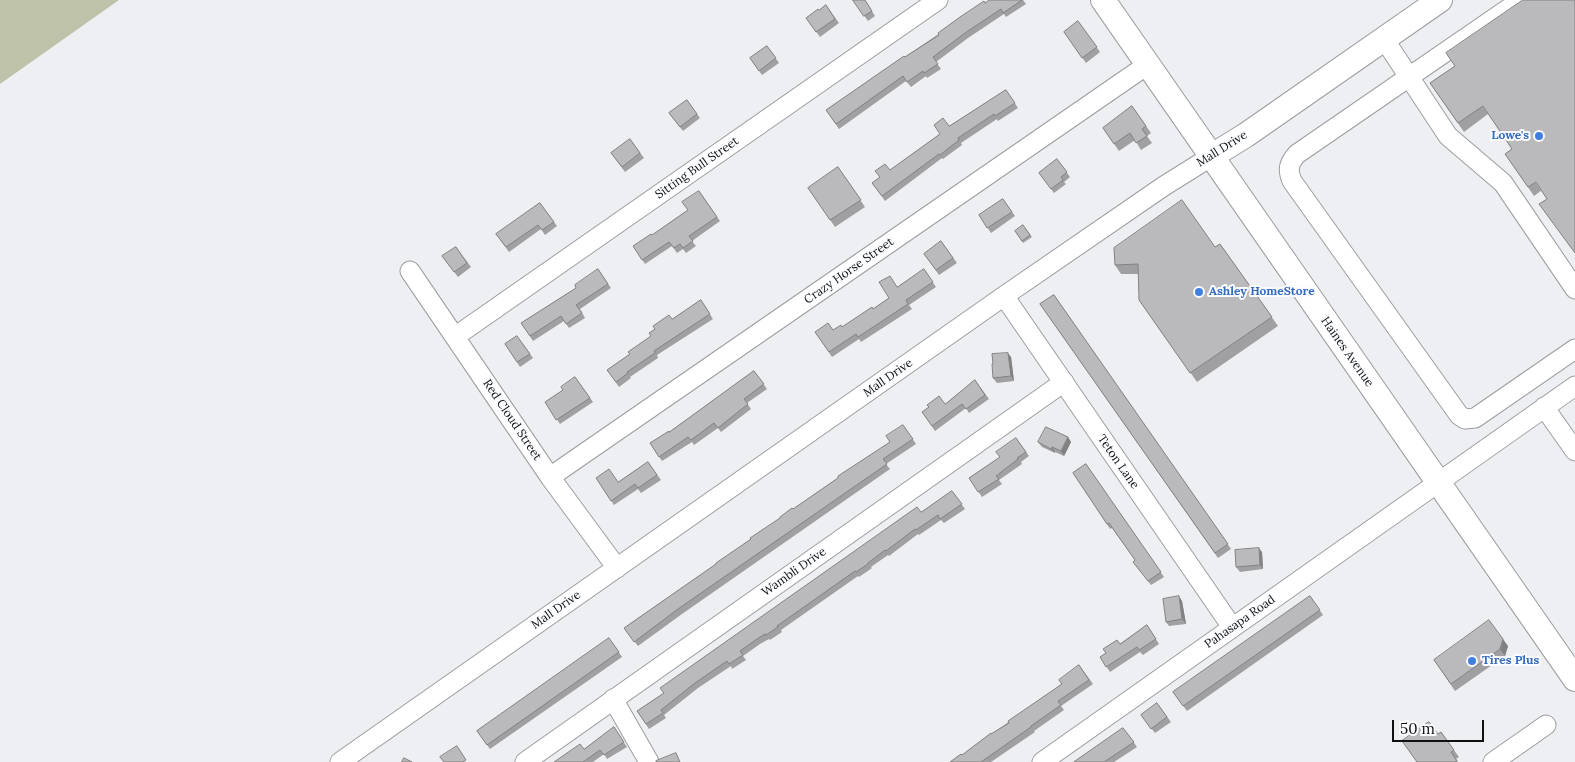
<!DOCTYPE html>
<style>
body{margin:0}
#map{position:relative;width:1575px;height:762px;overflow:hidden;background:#edeff2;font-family:Lora,serif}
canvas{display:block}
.scale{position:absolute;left:1392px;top:720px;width:92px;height:22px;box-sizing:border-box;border:2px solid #0f1010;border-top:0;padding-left:6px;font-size:15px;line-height:18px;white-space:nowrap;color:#0f1010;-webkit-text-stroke:4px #fbfcff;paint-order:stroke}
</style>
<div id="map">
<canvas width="1575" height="762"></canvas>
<div class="scale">50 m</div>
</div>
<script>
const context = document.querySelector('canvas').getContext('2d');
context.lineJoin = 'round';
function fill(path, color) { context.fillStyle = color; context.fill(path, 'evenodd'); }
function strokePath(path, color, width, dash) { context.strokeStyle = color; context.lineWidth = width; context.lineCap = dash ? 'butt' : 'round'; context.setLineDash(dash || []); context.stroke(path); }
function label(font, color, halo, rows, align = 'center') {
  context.font = font + ' Lora,serif'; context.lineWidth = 4; context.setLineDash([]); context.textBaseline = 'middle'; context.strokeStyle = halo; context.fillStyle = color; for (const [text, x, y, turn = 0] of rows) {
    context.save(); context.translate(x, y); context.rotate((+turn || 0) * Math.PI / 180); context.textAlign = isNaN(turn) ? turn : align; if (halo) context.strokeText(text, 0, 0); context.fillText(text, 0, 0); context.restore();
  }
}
fill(new Path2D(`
 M0 0H119L0 84Z`), '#bdc2a8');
const minor = new Path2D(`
 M1521 0 1297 154C1289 163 1287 169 1292 181L1459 415 1465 419 1475 418 1575 349
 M1384 39 1448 136 1503 183 1575 289
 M410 271 550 477 617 568
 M1004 296 1232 627
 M456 336 938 0
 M1544 407 1575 451
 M550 477 1147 65
 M613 699 649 762
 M340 762 1004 296 1164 186 1212 156
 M525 762 1064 382
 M1042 762 1575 386
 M1493 762 1546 725`);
const major = new Path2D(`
 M1103 0 1575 679
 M1212 156 1246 135 1440 0`);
strokePath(minor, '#9b9d9f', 21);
strokePath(major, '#9b9d9f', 26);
strokePath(minor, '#fff', 19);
strokePath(major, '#fff', 24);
fill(new Path2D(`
 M853 0H865L875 16 868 21Z
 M989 0H1023L1026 4 1006 17 1004 14 968 38 936 62 941 69 927 78 926 76 911 87 906 81 839 129 826 110Z
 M826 5 839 23 820 37 806 18 819 10Z
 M1078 21 1100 52 1086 63 1064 32Z
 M767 46 779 63 762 75 750 58Z
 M1455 66 1547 199 1542 190 1534 196 1505 154 1512 149 1488 114 1464 132 1430 83Z
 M1006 90 1018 108 998 121 997 119 961 143 962 145 943 159 942 158 885 201 872 183 940 134 949 126Z
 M687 100 700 118 683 131 669 113Z
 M1132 106 1151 133 1147 136 1152 143 1141 150 1135 140 1119 151 1103 128Z
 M630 139 644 158 625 172 611 153Z
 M1057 159 1070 177 1064 182 1066 184 1054 193 1039 173Z
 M838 167 865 207 835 227 808 188Z
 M699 191 720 221 692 241 696 246 686 253 683 249 677 253 672 246 645 264 633 246 652 235 688 210Z
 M1003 199 1015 216 991 233 979 215Z
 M540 203 557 226 545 235 541 229 509 252 496 234Z
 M1023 225 1032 237 1023 243 1015 231Z
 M941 241 957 263 939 275 924 254Z
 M1220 244 1278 326 1197 382 1139 300V274H1121L1115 265 1215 247Z
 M456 247 471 267 458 277 442 256Z
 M598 269 611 288 580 309 585 318 569 328 564 321 533 341 521 323 576 288Z
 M924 269 936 287 909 305 912 309 861 342 859 339 832 357 815 332 833 330 842 327 873 309 889 298 897 287Z
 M1054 295 1231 549 1218 558 1040 304Z
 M701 300 713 319 657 355 658 358 630 377 631 378 619 387 607 370 630 354 672 319Z
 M517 336 533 358 520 367 505 344Z
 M1011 357 1014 381 997 383 993 378Z
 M754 371 767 389 747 403 751 409 721 432 718 428 694 445 692 442 662 461 650 443 669 432Z
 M575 377 593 402 560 424 545 402 563 390Z
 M975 380 989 399 969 413 966 408 935 431 922 412 945 404Z
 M903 425 916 444 886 464 890 469 682 614 638 646 624 628 716 564 793 509 890 442Z
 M1068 437 1071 442 1064 456 1055 452V453L1042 447 1038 442Z
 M1016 438 1029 456 1021 462 1022 464 999 480 1002 484 982 497 969 478 1000 457Z
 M648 462 661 480 641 493 638 489 614 505 596 478 618 482Z
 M1086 464 1164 577 1151 585 1136 566 1135 560 1112 528 1110 529 1073 473Z
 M952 491 965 509 944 523 941 520 919 535 918 534 889 556 888 555 871 567 872 568 859 577 858 576 781 630 782 632 770 640 769 639 760 644 743 656 746 660 732 669 731 666 698 688 664 715 666 718 649 729 637 711 664 693 921 512Z
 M1262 552 1263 569 1240 572 1236 567Z
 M1310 596 1323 615 1187 711 1173 692Z
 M1182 601 1186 624 1169 626 1166 622Z
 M1147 625 1159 644 1143 655 1140 652 1110 672 1100 657Z
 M609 638 622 657 490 749 477 731Z
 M1508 646 1505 656 1455 691 1434 660Z
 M1079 665 1093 684 1061 706 1064 710 1034 731 1035 732 991 762H950L962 755 1062 684Z
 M1157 703 1171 722 1155 733 1141 715Z
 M614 727 627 747 607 759 604 754 593 762H554L584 749Z
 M1123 728 1137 747 1114 762H1074Z
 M1441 732 1459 757 1456 759 1458 762H1416L1438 734Z`), '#a09fa1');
fill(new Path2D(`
 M1008 353 1011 357 1014 381 1011 376Z
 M1068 437 1071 442 1064 456 1061 451Z
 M1052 447 1055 452V453L1051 449Z
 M1259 548 1262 552 1263 569 1260 565Z
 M1179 596 1182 601 1186 624 1182 619Z
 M1503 639 1508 646 1505 656 1500 649Z`), '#828283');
const building = new Path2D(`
 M853 0H865L872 11 864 16Z
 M989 0H1022L1003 13 1001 9 965 33 933 57 938 64 924 73 923 71 907 82 903 76 836 124 826 110 904 56 905 57 939 35 938 33 960 17 984 1 985 3Z
 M1523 0H1575V253L1539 204 1547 199 1536 182 1528 187 1505 154 1512 149 1483 106 1458 123 1430 83 1455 66 1446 53Z
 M826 5 835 19 816 32 806 18 818 9 819 10Z
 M1078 21 1097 47 1082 58 1064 32Z
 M767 46 776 58 759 71 750 58Z
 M1006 90 1015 103 995 116 994 114 958 138 959 140 940 155 939 154 882 196 872 183 880 177 875 171 885 164 890 170 940 134 934 125 943 118 949 126Z
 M687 100 697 114 680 127 669 113Z
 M1132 106 1146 126 1142 129 1147 136 1136 143 1130 133 1114 144 1103 128Z
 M630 139 640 153 622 167 611 153Z
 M1057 159 1067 172 1061 177 1063 180 1051 189 1039 173Z
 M838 167 861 200 830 220 808 188Z
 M699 191 717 217 689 236 693 241 683 248 680 244 674 248 669 242 642 260 633 246 651 234 652 235 688 210 682 202Z
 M1003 199 1012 212 987 228 979 215Z
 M1182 200 1215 247 1220 244 1272 317 1190 373 1139 300 1138 264 1115 265 1114 248Z
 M540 203 554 222 542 230 538 225 506 247 496 234Z
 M1023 225 1030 235 1022 241 1015 231Z
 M941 241 953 258 936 270 924 254Z
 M456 247 467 263 454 272 442 256Z
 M598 269 608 284 576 305 582 313 566 324 561 316 530 336 521 323 576 288 575 285Z
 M924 269 933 282 906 300 908 304 858 337 856 334 829 352 815 332 828 323 833 330 841 325 842 327 872 307 873 309 889 298 879 282 890 276 897 287Z
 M1054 295 1228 544 1215 553 1040 304Z
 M701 300 710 314 654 351 655 353 627 372 628 373 616 382 607 370 630 354 628 352 651 336 649 333 655 329 653 326 669 315 672 319Z
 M517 336 530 354 517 362 505 344Z
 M1008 353 1011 376 993 378 992 364H993L992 354Z
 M754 371 764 384 744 399 748 404 718 428 714 423 691 440 688 437 659 457 650 443 669 431V432Z
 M575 377 590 398 556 420 545 402 563 390 561 387Z
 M975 380 985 395 966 409 962 404 932 426 922 412 929 407 927 405 939 396 945 404Z
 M903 425 913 439 883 459 887 464 678 609 634 642 624 628 716 564V563L751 539 750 538 780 518V517L792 508 793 509 838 478V476L890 442 886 436Z
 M1046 427 1068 437 1061 451 1052 447 1051 449 1038 442Z
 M1016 438 1026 452 1017 458 1018 459 996 476 999 479 978 492 969 478 1000 457 996 452Z
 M648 462 657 475 638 488 635 484 611 501 596 478 609 469 618 482Z
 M1086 464 1161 572 1148 581 1133 562 1135 560 1109 523 1107 524 1073 473Z
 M952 491 962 504 940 519 938 515 916 530 915 529 886 551 885 550 868 563V564L856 572 855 571 777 626 778 627 766 635 765 634 757 639 740 651 743 655 729 664 727 661 695 683 661 710 663 713 646 724 637 711 664 693 660 688 917 507 921 512Z
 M1259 548 1260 565 1236 567 1235 550Z
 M1179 596 1182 619 1166 622 1163 599Z
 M1310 596 1320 610 1183 706 1173 692Z
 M1489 620 1503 639 1500 649 1451 684 1434 660Z
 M1147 625 1156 639 1139 650 1137 647 1106 667 1100 657 1106 653 1103 649 1117 640 1120 644Z
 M609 638 619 652 487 745 477 731Z
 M1079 665 1089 680 1058 701 1061 705 1031 726V727L981 762H950L961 754 962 755 991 733V734L1009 723 1008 721 1062 684 1059 680Z
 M1157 703 1167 717 1151 729 1141 715Z
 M1429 722 1438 734 1441 732 1454 750 1451 752 1457 761 1455 762H1417L1402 741Z
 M614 727 624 742 604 755 600 750 583 762H554L580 744 584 749Z
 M1123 728 1134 742 1104 762H1074Z
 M457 746 466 760 463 762H444L440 757Z
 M676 753 680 762H656V761Z
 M404 758 412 762H402Z`);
fill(building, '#bab9bb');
strokePath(building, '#828283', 1);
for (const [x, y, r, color] of [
 [1539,136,5,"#3f7fe0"],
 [1199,292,5,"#3f7fe0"],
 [1472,661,5,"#3f7fe0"]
]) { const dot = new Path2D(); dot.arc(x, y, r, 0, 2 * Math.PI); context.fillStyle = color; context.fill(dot); strokePath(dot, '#fbfcff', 2); }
label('bold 12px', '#366cbe', '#fbfcff', [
 ["Lowe's",1529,136,"right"],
 ["Ashley HomeStore",1209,292],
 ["Tires Plus",1482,661]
], 'left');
label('12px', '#0f1010', '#fbfcff', [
 ["Mall Drive",1222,149,-32],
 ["Sitting Bull Street",697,168,-35],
 ["Crazy Horse Street",849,271,-35],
 ["Haines Avenue",1347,352,55],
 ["Mall Drive",888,378,-35],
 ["Red Cloud Street",512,420,56],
 ["Teton Lane",1118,462,55],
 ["Wambli Drive",794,572,-35],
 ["Mall Drive",556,610,-35],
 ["Pahasapa Road",1240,622,-35]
]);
</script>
